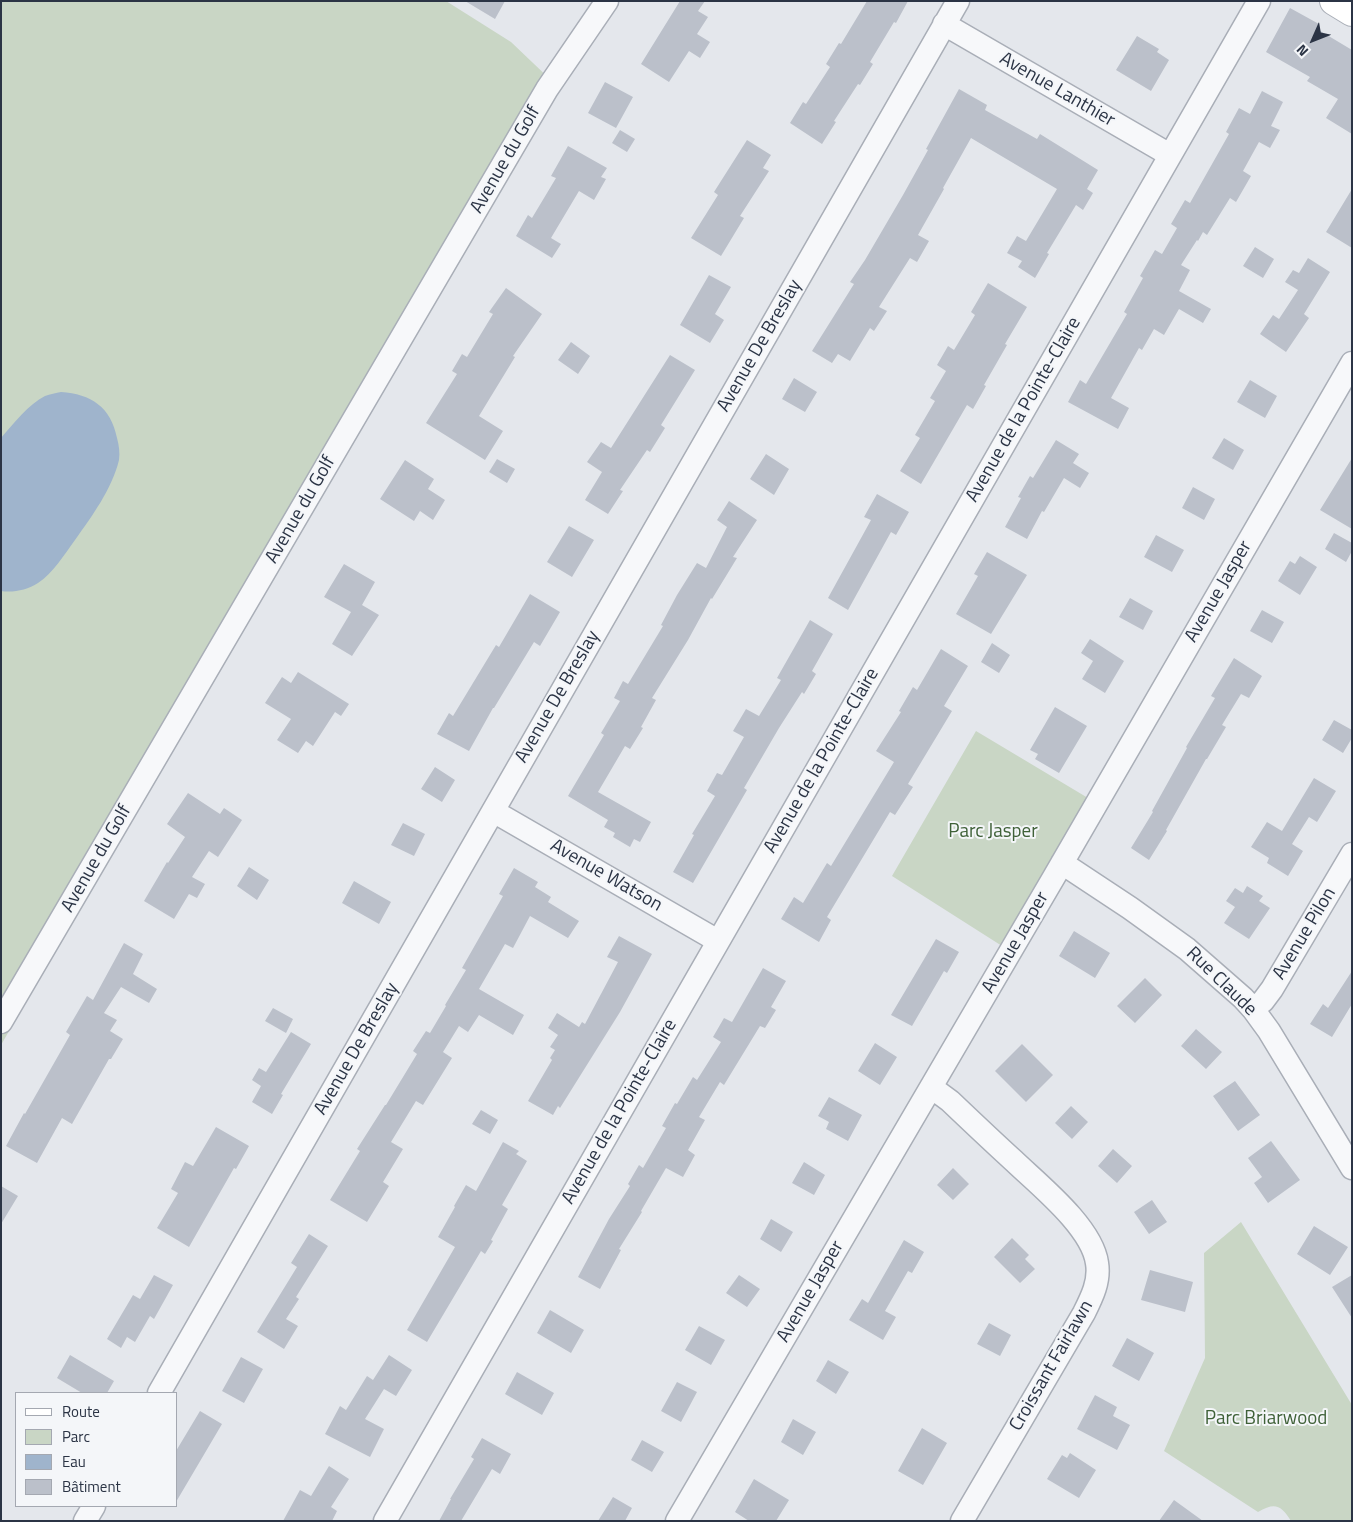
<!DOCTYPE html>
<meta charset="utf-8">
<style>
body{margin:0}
#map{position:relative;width:1353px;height:1522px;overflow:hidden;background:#e4e7ec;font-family:"Titillium Web",sans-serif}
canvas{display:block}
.frame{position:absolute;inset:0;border:2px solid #2b3445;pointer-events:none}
.legend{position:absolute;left:15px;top:1392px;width:162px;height:115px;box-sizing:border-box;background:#f4f6f9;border:1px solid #a4a8b1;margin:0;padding:6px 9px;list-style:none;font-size:15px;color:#2b3445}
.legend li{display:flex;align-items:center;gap:10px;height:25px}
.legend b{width:25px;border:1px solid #a4a8b1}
.north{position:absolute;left:1288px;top:15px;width:50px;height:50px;-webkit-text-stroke:4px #f4f6f9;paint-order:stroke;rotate:226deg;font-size:14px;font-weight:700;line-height:20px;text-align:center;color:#2b3445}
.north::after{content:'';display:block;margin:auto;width:18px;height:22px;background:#2b3445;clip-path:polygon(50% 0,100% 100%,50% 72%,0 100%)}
</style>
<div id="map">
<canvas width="1353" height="1522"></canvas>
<div class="frame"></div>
<ul class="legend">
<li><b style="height:6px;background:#fff"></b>Route</li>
<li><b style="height:14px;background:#c9d6c5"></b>Parc</li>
<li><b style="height:14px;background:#9fb4cc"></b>Eau</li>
<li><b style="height:14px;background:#bbc0ca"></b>Bâtiment</li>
</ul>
<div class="north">N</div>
</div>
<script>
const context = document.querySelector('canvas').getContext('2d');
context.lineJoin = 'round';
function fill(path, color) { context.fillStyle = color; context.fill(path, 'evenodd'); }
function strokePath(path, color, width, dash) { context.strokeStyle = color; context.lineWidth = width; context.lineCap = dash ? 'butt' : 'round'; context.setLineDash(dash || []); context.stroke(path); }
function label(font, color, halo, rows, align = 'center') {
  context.font = font + ' "Titillium Web",sans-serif'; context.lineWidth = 4; context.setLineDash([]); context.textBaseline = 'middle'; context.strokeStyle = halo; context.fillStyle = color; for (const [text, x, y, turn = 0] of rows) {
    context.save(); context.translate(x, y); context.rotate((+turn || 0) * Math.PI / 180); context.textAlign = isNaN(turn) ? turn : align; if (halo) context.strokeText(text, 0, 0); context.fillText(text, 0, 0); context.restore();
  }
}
fill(new Path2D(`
 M1 1H446L511 42 554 83 1 1045Z
 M976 731 1088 798 1002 946 892 876Z
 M1241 1222 1352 1405V1521H1291C1281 1505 1275 1502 1258 1512L1164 1451 1205 1358 1204 1253Z`), '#c9d6c5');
fill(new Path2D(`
 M61 392C91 394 111 407 117 438 119 445 120 453 119 460 112 489 92 516 75 540 64 555 53 573 38 583 27 590 13 593 1 591V438C13 424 29 404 45 396 50 394 56 393 61 392Z`), '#9fb4cc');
fill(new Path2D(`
 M465 1H505L495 19Z
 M680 1H705L698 11 708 17 697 34 710 42 700 58 689 51 669 82 641 64Z
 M867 1H908L896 23 894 22 870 62 873 64 860 85 858 84 834 121 836 122 822 144 790 123 803 102 806 104 830 67 826 64 839 43 841 44Z
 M1290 8 1319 24 1317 29 1352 50V134L1326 118 1338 99 1307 81 1310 77 1266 52Z
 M1137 36 1159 49 1157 52 1169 60 1151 91 1116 70Z
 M605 82 633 97 616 128 588 113Z
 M959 89 987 105 985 110 1037 139 1040 134 1098 170 1087 189 1093 193 1083 210 1076 205 1047 253 1049 254 1035 278 1018 267 1022 261 1007 253 1017 236 1026 241 1057 189 971 138 943 188 944 189 918 235 929 241 917 262 910 258 879 307 887 311 874 331 870 328 850 361 838 354 832 363 812 351 854 284 850 282 865 260 903 195 928 150 926 149Z
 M1262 91 1283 102 1271 126 1280 130 1270 148 1259 142 1243 171 1251 176 1236 202 1230 198 1207 235 1203 232 1198 241 1197 240 1181 265 1190 270 1179 291 1211 309 1203 323 1179 309 1164 335 1154 329 1142 350 1139 348 1111 398 1129 408 1118 429 1068 402 1080 380 1086 384 1127 314 1124 312 1143 278 1140 276 1155 250 1162 254 1177 228 1171 224 1185 200 1190 203 1229 134 1226 132 1239 108 1250 114Z
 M620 130 635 139 627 152 612 143Z
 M747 140 771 155 763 168 769 171 740 216 744 218 721 256 691 238 718 195 714 192Z
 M568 146 607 168 601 177 606 179 594 200 579 191 551 238 561 244 552 258 516 236 528 215 532 218 556 178 551 176Z
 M1352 189V248L1326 232Z
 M1255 247 1274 259 1263 278 1243 266Z
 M1308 258 1330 272 1304 314 1309 318 1286 352 1260 334 1273 315 1279 319 1298 290 1285 282 1293 270 1299 273Z
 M709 275 731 287 715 314 724 320 710 343 680 325Z
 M988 283 1027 307 1005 344 1007 345 984 385 986 386 973 409 967 405 921 484 900 471 920 438 915 435 935 401 930 398 946 371 937 365 948 346 954 350 975 315 971 312Z
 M506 288 542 314 513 356 515 357 479 416 503 431 485 460 426 423 457 374 452 371 462 354 467 357 493 314 489 312Z
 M571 342 590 356 578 374 558 360Z
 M670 355 695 370 661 425 665 428 650 452 647 450 620 490 623 491 608 514 585 500 602 472 587 462 601 442 611 448Z
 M794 378 817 392 805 412 782 399Z
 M1250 380 1277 396 1265 418 1237 402Z
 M1224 438 1244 450 1233 470 1212 458Z
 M1056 440 1079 454 1073 463 1089 473 1080 488 1064 478 1044 512 1042 511 1027 539 1005 527 1021 498 1018 497 1030 476 1033 478Z
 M766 454 789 469 774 495 750 479Z
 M1352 458V529L1320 510Z
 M497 459 515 469 507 483 489 472Z
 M405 460 434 479 428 489 445 500 433 520 420 511 414 521 380 499Z
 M1193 487 1215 499 1204 520 1182 508Z
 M877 494 909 512 896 535 891 532 848 610 828 598 871 520 864 517Z
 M729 501 757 520 733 557 737 558 712 599 711 598 688 640 652 698 656 700 641 727 643 728 630 749 625 746 598 792 651 822 640 842 634 839 630 847 613 837 615 833 604 827 608 820 568 796 604 735 601 733 620 701 614 698 623 681 628 684 663 626 661 625 677 595 697 563 706 568 727 527 717 520Z
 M569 526 594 540 572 577 547 562Z
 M1334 533 1352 543V551L1346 562 1325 549Z
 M1156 535 1184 550 1172 572 1144 557Z
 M987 552 1027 575 991 634 956 614 978 576 974 574Z
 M1300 556 1317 567 1300 595 1278 581 1290 561 1295 564Z
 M344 564 375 582 362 605 379 615 352 656 332 644 351 612 324 597Z
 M530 594 560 612 540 646 534 642 494 708H493L469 751 437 734 449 713 453 716 496 645 499 647Z
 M1130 598 1153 611 1143 630 1119 617Z
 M1262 610 1284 622 1272 643 1250 631Z
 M810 620 833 634 812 671 816 674 804 694 802 692 779 728 744 788 747 790 693 883 673 872 694 835 692 834 715 796 707 791 717 773 722 775 744 737 733 731 746 709 759 716 781 680 777 678Z
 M1090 639 1124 661 1105 693 1082 679 1093 661 1081 653Z
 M992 643 1010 655 999 673 981 662Z
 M941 649 968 666 944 706 952 711 908 784 913 787 895 815 890 812 827 917 831 920 819 942 781 919 794 897 803 903 827 863 831 866 894 762 876 751 901 712 899 711 913 687 917 690Z
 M1234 658 1262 676 1249 698 1241 694 1222 725 1226 727 1207 759H1206L1166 830 1167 831 1149 860 1131 848 1153 812 1152 811 1187 748 1186 747 1215 698 1211 696Z
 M298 672 349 704 341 716 335 712 313 746 306 741 298 753 277 740 291 719 265 703 282 677 291 683Z
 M1055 707 1087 726 1059 773 1035 759 1038 754 1030 750Z
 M1334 720 1352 730V738L1343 753 1322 740Z
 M435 767 455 780 442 802 421 789Z
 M1314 778 1336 791 1317 822 1309 817 1292 844 1303 851 1288 876 1267 863 1269 858 1251 847 1267 822 1282 831Z
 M188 793 220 814 224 808 242 820 218 857 209 851 192 877 205 884 197 898 189 894 174 919 144 901 167 862 168 863 185 837 167 824Z
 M403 823 425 834 414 856 391 845Z
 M249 867 269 880 257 900 237 886Z
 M514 868 538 882 535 887 551 897 548 902 579 921 568 938 530 916 513 948 505 944 479 989 524 1015 513 1035 479 1015 468 1032 459 1026 443 1052 452 1058 423 1105 416 1101 391 1142 403 1149 383 1182 389 1186 367 1222 330 1200 360 1151 357 1149 385 1105H386L417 1054 413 1051 426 1031 430 1033 446 1006 445 1005 466 970 462 968 503 896 499 894Z
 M354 881 391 902 379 924 342 903Z
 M1247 886 1263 896 1259 901 1270 908 1249 939 1224 923 1235 907 1226 901 1235 888 1243 893Z
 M1074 931 1110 953 1095 978 1059 956Z
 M619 936 652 954 620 1012 560 1108 558 1106 553 1115 528 1101 552 1060 550 1058 555 1050 550 1047 558 1035 548 1028 557 1013 579 1027 582 1022 585 1024 618 962 607 957Z
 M936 939 959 952 947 973 944 971 912 1026 891 1015Z
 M124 943 143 954 133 974 157 989 149 1003 121 987 104 1013 117 1020 110 1031 123 1039 111 1059H109L72 1124 62 1118 37 1163 6 1146 24 1113 25 1114 70 1035 66 1032 87 996 93 1000Z
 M763 968 786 981 771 1007 776 1010 765 1028 760 1026 724 1085 720 1082 699 1117 705 1120 688 1150 695 1155 683 1177 666 1168 641 1211 642 1212 619 1249 621 1250 600 1289 578 1277 609 1219 630 1186 628 1184 639 1165 643 1168 666 1128 662 1126 675 1103 677 1104 693 1077 697 1080 721 1042 713 1037 724 1018 732 1022Z
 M1352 971V1004L1332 1037 1310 1024 1323 1004 1328 1008Z
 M1145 978 1162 995 1135 1023 1117 1006Z
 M273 1008 293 1019 286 1033 265 1021Z
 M1196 1029 1222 1052 1206 1069 1181 1046Z
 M291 1032 311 1044 281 1094 283 1095 272 1114 252 1102 261 1086 252 1080 259 1068 266 1072Z
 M875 1043 897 1057 880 1085 858 1071Z
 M1022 1044 1053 1075 1026 1102 995 1071Z
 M1235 1081 1260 1115 1238 1131 1213 1096Z
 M829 1097 862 1115 848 1141 826 1129 829 1122 818 1116Z
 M1071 1106 1088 1122 1072 1139 1055 1123Z
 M481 1110 498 1120 490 1134 472 1124Z
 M216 1127 249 1146 236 1169 234 1168 189 1247 157 1228 178 1193 171 1189 185 1162 193 1166Z
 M1271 1141 1300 1180 1268 1203 1254 1183 1262 1177 1248 1158Z
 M503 1142 519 1151 516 1154 527 1161 502 1205 508 1209 491 1240 493 1241 485 1254 481 1251 427 1342 407 1330 455 1247 438 1237 455 1207 454 1206 466 1185 476 1191Z
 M1113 1149 1132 1166 1117 1183 1098 1166Z
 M804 1162 825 1175 814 1195 792 1183Z
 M953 1168 969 1184 953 1200 937 1185Z
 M1 1186 18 1196 1 1224Z
 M1152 1200 1167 1222 1149 1234 1134 1212Z
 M771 1219 793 1232 781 1252 760 1239Z
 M1314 1226 1348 1247 1330 1275 1297 1254Z
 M309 1234 328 1246 296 1297 299 1299 286 1319 298 1326 284 1349 257 1332 297 1267 291 1263Z
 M1012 1238 1029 1255 1025 1259 1035 1269 1020 1283 994 1257Z
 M904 1240 924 1252 912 1273 908 1271 885 1311 896 1317 883 1340 849 1320 862 1299 868 1303Z
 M1150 1270 1193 1282 1185 1312 1141 1300Z
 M154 1275 173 1285 154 1319 150 1316 135 1342 127 1337 121 1348 107 1339 133 1295 140 1299Z
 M739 1275 760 1289 747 1307 726 1293Z
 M1352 1275V1318L1332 1287Z
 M550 1310 584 1330 571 1353 537 1333Z
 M989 1323 1011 1335 1000 1356 977 1344Z
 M699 1326 725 1340 711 1365 685 1350Z
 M1127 1338 1154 1353 1139 1381 1112 1366Z
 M70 1355 114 1381 107 1393H82L57 1378Z
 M389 1355 412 1370 396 1396 384 1389 365 1419 384 1429 370 1457 325 1434 340 1406 346 1410 367 1376 373 1380Z
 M241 1357 263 1369 244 1403 222 1391Z
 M828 1360 849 1372 836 1394 816 1381Z
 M517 1372 554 1393 542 1415 505 1394Z
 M677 1382 697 1392 681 1422 661 1411Z
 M1095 1395 1117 1407 1113 1416 1130 1425 1117 1450 1077 1429Z
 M200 1411 222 1424 176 1502V1451Z
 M793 1419 816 1432 803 1455 781 1442Z
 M922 1428 947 1443 923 1485 898 1471Z
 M482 1438 511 1454 500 1474 492 1469 461 1521H439L451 1499H450L474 1459 471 1457Z
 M642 1440 664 1452 652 1472 631 1460Z
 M1070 1453 1096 1470 1079 1498 1047 1479 1062 1455 1067 1458Z
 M329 1466 349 1479 331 1507 337 1511 332 1521H283L300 1490 311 1496Z
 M754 1479 789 1500 776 1521H749L735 1512Z
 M613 1497 632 1508 625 1521H598Z
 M1174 1500 1203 1521H1159Z`), '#bbc0ca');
const street = new Path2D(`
 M944 24 1170 155
 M493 811 718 941
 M1062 863 1130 908 1187 949 1243 998 1253 1009 1269 1031 1352 1168
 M1253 1009 1263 1001 1272 989 1352 854
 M1 1022 547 89 607 1
 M931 1087 950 1101C971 1121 992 1141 1014 1161 1039 1185 1092 1227 1097 1263 1100 1281 1092 1297 1084 1313L962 1521
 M159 1393 958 1
 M85 1521 94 1506
 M385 1521 1259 1
 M677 1521 1054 877 1352 363`);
const secondary = new Path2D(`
 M1334 1 1352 12`);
strokePath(street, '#a9aeb7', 25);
strokePath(secondary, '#a9aeb7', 30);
strokePath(street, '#f7f8fa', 22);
strokePath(secondary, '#fff', 28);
label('19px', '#2b3445', '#f4f6f9', [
 ["Avenue Lanthier",1057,90,30],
 ["Avenue du Golf",506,160,-60],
 ["Avenue De Breslay",760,346,-60],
 ["Avenue de la Pointe-Claire",1024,410,-60],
 ["Avenue du Golf",301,510,-60],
 ["Avenue Jasper",1219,592,-60],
 ["Avenue De Breslay",558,697,-60],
 ["Avenue de la Pointe-Claire",822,761,-60],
 ["Avenue du Golf",97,859,-60],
 ["Avenue Watson",606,876,30],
 ["Avenue Pilon",1305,934,-59],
 ["Avenue Jasper",1016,943,-60],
 ["Rue Claude",1221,982,44],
 ["Avenue De Breslay",357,1049,-60],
 ["Avenue de la Pointe-Claire",620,1112,-60],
 ["Avenue Jasper",811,1292,-60],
 ["Croissant Fairlawn",1052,1366,-60]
]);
label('19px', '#3f6138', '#f4f6f9', [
 ["Parc Jasper",993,832],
 ["Parc Briarwood",1266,1419]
]);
</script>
